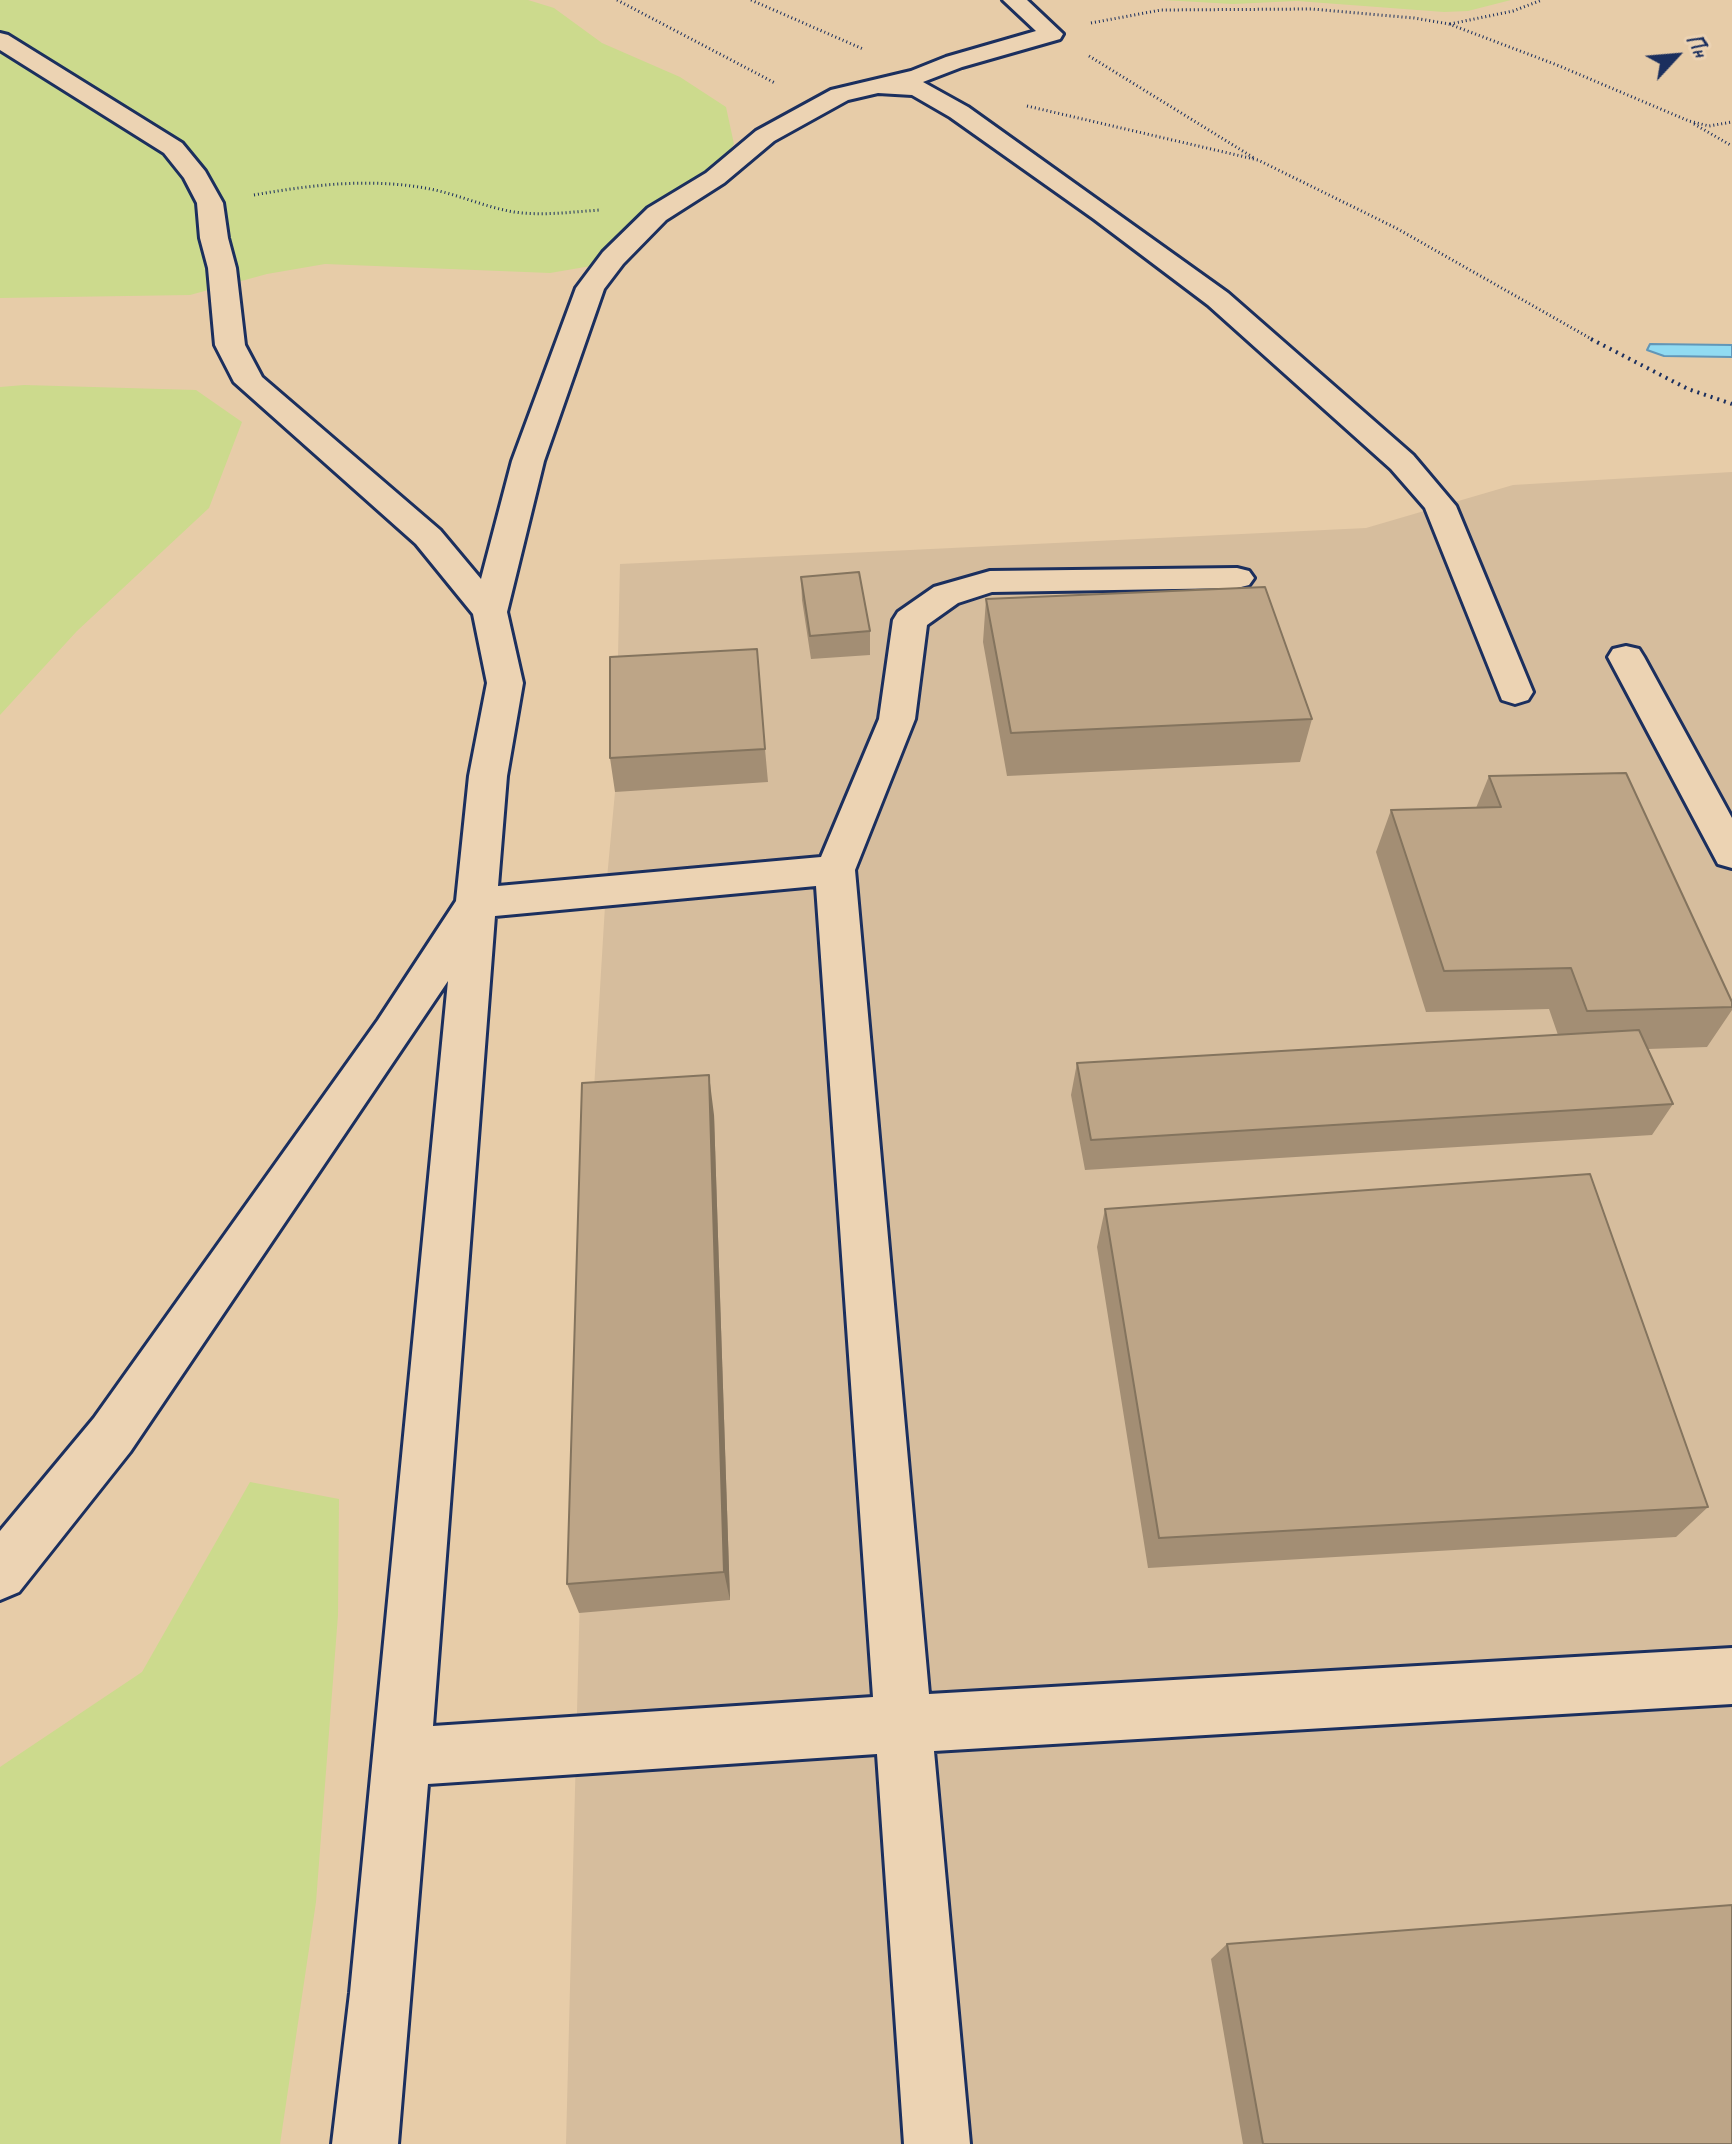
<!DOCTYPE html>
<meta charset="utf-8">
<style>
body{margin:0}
#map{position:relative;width:1732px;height:2144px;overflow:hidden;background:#e7cca8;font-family:Caveat,sans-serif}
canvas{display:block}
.north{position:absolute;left:1636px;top:16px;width:80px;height:80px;-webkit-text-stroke:6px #ecd3b3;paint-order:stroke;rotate:64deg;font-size:22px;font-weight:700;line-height:32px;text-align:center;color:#1b2f5e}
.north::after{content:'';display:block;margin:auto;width:28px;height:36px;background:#1b2f5e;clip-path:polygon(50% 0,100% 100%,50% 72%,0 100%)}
</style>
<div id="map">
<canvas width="1732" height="2144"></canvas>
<div class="north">Пн</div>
</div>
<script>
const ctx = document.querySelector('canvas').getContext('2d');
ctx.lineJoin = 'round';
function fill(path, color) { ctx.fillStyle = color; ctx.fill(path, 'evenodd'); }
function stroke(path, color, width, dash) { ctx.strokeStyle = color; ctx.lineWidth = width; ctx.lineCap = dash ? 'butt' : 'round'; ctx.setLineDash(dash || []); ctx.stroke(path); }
fill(new Path2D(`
 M1732 472V2144H566L592 1122 606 889 615 792 620 564 1366 528 1513 485Z`), '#d6bd9d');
fill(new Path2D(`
 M0 0H528L554 8 602 43 680 77 726 107 734 144 714 173 636 222 591 266 550 273 325 264 267 274 190 295 0 298Z
 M1162 0H1511L1468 11 1444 12 1297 1 1233 4Z
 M24 385 196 390 242 422 209 508 77 631 0 715V387Z
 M250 1482 339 1499 338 1615 316 1902 280 2144H0V1767L142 1672Z`), '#ccda8d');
const water = new Path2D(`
 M1650 344 1732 345V357L1664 356 1647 350Z`);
fill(water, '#91dbf2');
stroke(water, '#6296b7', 2);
const minor = new Path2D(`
 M1003 0H1027L1063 34 1060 39 962 67 923 82 968 107 1228 293 1413 455 1456 506 1533 692 1528 700 1515 704 1502 700 1425 508 1391 469 1208 305 1094 219 950 117 912 95 878 93 848 100 774 141 724 183 666 220 623 264 604 289 544 461 507 612 523 683 507 776 498 886 821 857 879 719 893 620 898 612 934 587 990 571 1237 568 1249 571 1254 578 1249 585 1237 588 992 592 958 603 927 625 915 719 855 870 929 1694 1732 1648V1704L934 1751 970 2144H904L877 1754 428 1784 398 2144H332L350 1993 448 981 130 1452 19 1592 0 1600V1531L94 1418 378 1020 456 901 469 776 487 683 473 614 416 544 234 382 215 345 208 268 200 238 197 203 184 178 164 153 0 50V33L8 35 182 143 205 171 223 203 228 238 236 268 245 345 262 377 440 530 481 579 512 461 576 288 603 252 648 208 706 173 756 131 831 90 911 71 946 57 1036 31ZM816 886 873 1697 433 1726 495 916Z
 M1626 646 1639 649 1644 657 1732 818V868L1718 864 1608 657 1613 649Z`);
stroke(minor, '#1b2f5e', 6);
stroke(new Path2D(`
 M617 0 775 83
 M751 0 863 49
 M1091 23 1161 10 1312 9 1414 18 1449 24 1557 65 1689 121 1709 126 1732 122
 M1450 24 1513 11 1542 0
 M1089 56 1254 158
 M1027 106 1258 160 1396 228 1595 341
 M1694 124 1732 146
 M254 195C310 185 368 178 425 188 455 193 484 207 514 212 543 216 571 212 600 210`), '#1b2f5e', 3, [1, 3]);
stroke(new Path2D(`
 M1591 339 1688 389 1732 404`), '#1b2f5e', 4, [2, 5]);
fill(minor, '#ecd3b3');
fill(new Path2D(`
 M801 577 870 631V655L811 659 802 600Z
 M986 599 1312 719 1300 762 1007 776 983 642Z
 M765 749 768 782 615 792 610 758Z
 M1489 776 1732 1002V1010L1707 1047 1648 1049 1673 1104 1652 1135 1085 1170 1071 1095 1077 1063 1558 1035 1549 1009 1426 1012 1376 852 1391 810 1476 808Z
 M714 1115 730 1600 579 1613 567 1584Z
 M1105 1209 1708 1507 1676 1537 1148 1568 1097 1247Z
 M1227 1944 1732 2144H1243L1211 1959Z`), '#a38e74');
fill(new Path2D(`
 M709 1075 714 1115 730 1600 724 1572Z`), '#84745e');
const building = new Path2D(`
 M859 572 870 631 810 636 801 577Z
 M1265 587 1312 719 1011 733 986 599Z
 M757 649 765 749 610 758V657Z
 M1626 773 1732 1002V1007L1587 1011 1571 968 1444 971 1391 810 1501 807 1489 776Z
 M1639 1030 1673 1104 1091 1140 1077 1063Z
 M709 1075 724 1572 567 1584 582 1083Z
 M1590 1174 1708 1507 1159 1538 1105 1209Z
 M1732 1905V2144H1263L1227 1944Z`);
fill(building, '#bda587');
stroke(building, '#84745e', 2);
</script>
